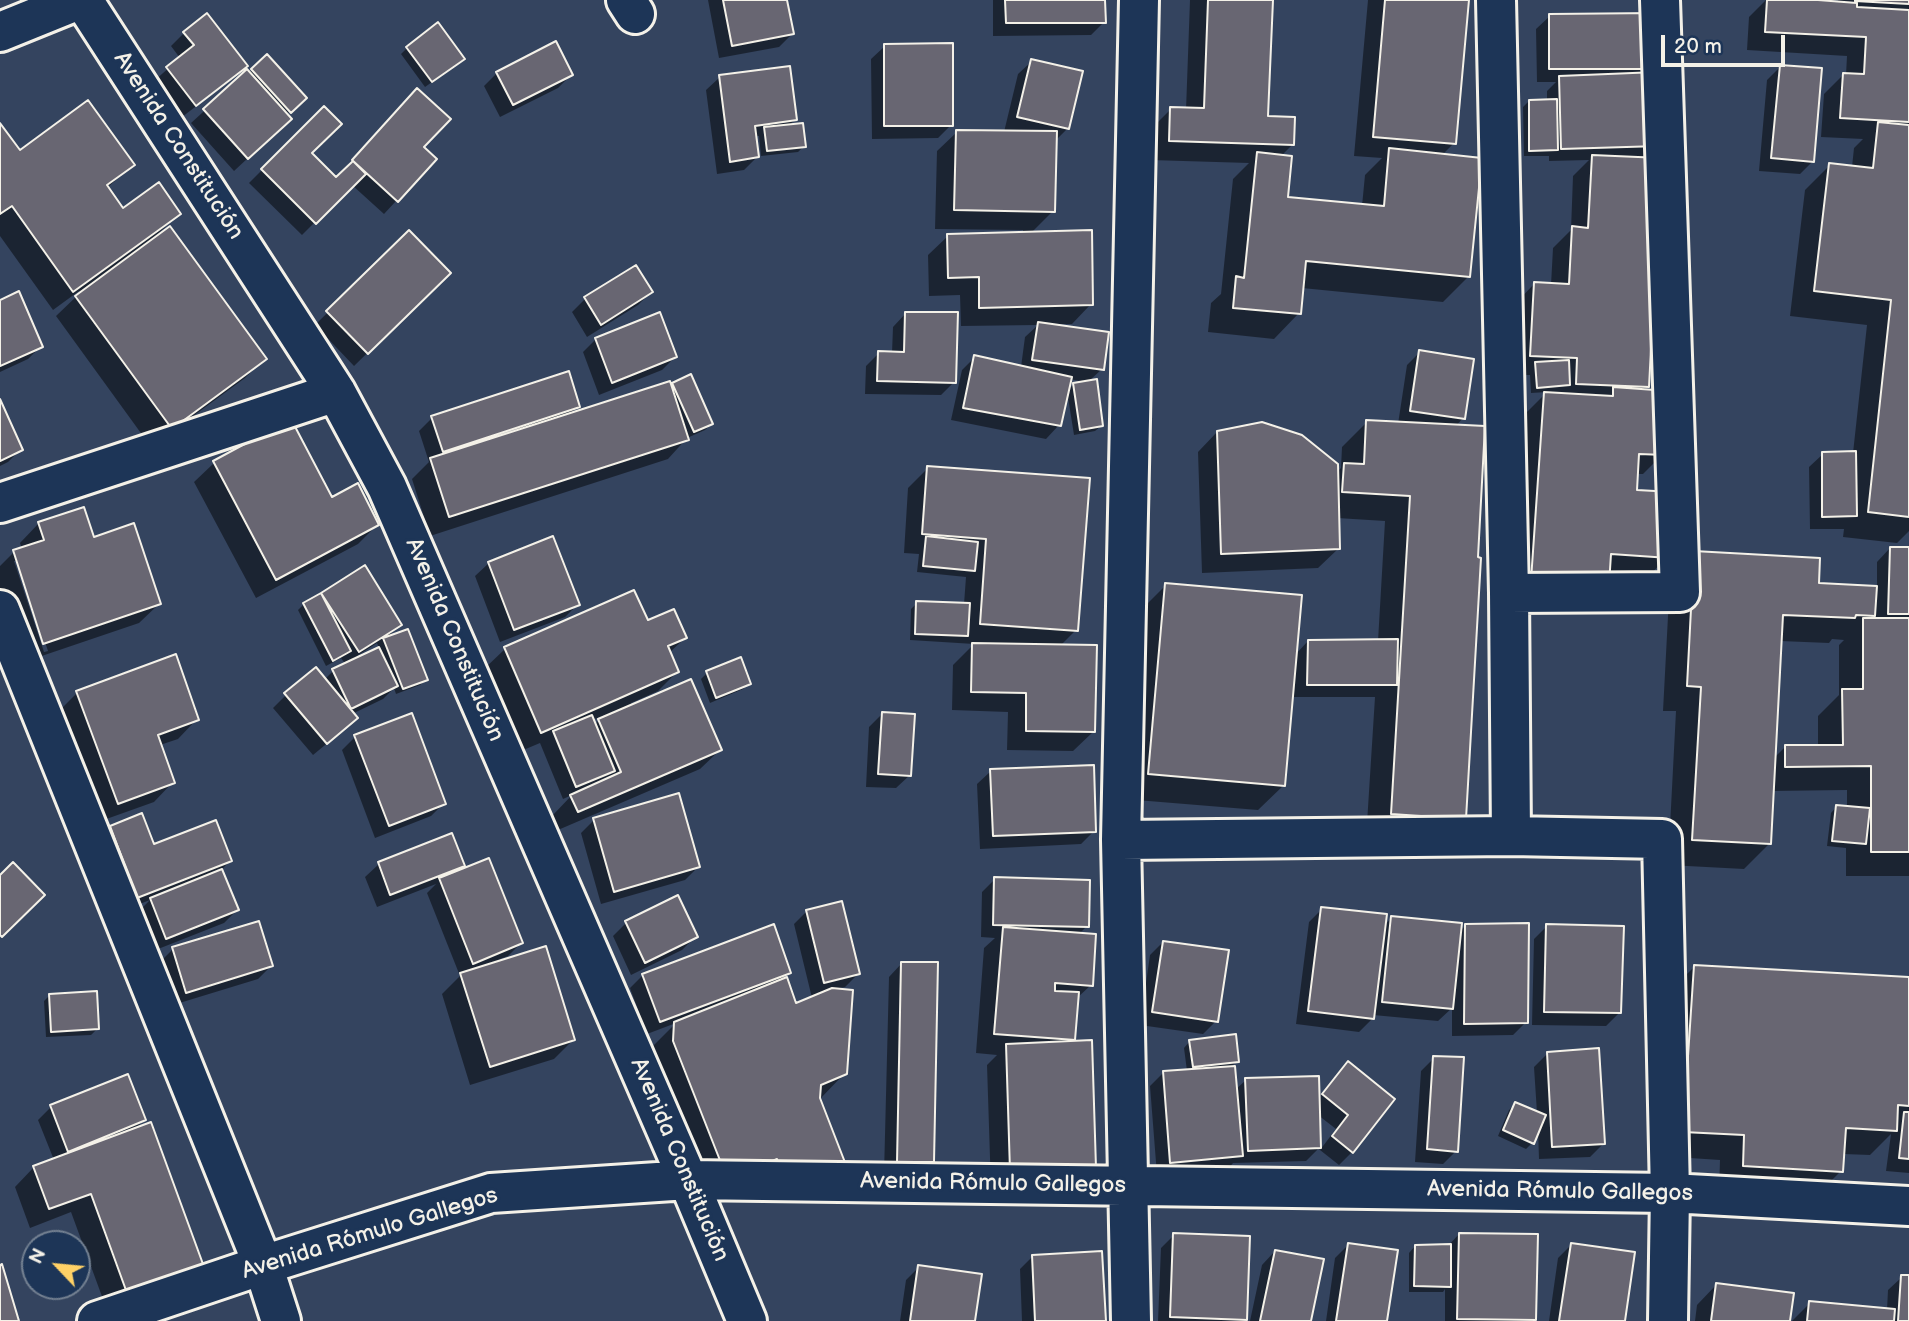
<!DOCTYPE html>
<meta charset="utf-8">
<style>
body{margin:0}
#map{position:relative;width:1909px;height:1321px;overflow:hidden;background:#34445f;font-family:"Balsamiq Sans",sans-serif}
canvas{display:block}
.north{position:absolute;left:21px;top:1230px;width:70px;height:70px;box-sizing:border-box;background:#1d3557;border:2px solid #738091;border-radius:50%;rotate:296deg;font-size:19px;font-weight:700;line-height:28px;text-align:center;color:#f4f1e8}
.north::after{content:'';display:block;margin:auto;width:24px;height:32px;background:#ffd166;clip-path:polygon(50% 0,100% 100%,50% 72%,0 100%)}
.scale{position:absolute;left:1661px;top:35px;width:124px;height:32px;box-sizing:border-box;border:4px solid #f4f1e8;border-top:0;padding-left:9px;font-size:21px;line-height:24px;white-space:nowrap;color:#f4f1e8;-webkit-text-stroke:5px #1d3557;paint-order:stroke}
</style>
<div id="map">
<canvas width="1909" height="1321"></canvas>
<div class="north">N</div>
<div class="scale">20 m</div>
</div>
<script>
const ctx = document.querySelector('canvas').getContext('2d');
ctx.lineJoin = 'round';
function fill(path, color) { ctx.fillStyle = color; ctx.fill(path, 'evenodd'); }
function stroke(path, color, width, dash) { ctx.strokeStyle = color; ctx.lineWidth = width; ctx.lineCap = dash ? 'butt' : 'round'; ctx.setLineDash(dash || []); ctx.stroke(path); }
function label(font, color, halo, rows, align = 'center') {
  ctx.font = font + ' "Balsamiq Sans",sans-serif'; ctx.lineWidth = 6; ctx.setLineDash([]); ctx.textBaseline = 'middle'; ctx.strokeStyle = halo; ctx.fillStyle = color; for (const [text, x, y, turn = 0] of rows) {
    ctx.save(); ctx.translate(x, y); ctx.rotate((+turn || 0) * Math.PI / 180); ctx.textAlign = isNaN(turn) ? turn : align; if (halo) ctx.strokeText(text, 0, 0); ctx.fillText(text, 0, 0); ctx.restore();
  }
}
fill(new Path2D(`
 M708 0H785L792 34 779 47 719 58Z
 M993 0H1103L1104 22 1091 35 993 36Z
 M1190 0H1272L1267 117 1293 144 1280 157 1286 199 1362 206 1365 175 1382 158 1354 156 1368 0H1467L1454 143 1442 155 1468 277 1443 302 1302 288 1299 313 1274 339 1208 332 1211 303 1221 294 1233 179 1249 163 1150 160 1151 129 1171 109 1186 110Z
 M1766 0 1838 3V0H1909V531L1897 543 1843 537 1844 529H1810L1809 467 1823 454 1853 453 1867 325 1790 316 1805 190 1830 165 1852 167 1854 148 1863 139 1821 137 1824 94 1843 75H1846L1847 56 1747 50 1749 17Z
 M1654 15 1657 145 1643 159 1647 387 1643 391 1663 454 1643 474H1636L1635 492 1667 557 1648 577 1513 599 1525 414 1547 392 1531 393 1530 375H1511L1515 304 1534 284 1551 285 1553 248 1571 230 1573 176 1589 160 1549 161V156H1524L1523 107 1529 101H1547V91L1556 82H1537L1536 29 1550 16Z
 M184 33 245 66 232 79 182 117 154 81 180 58 171 46Z
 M885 46 951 125 938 138 872 139 871 59Z
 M407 48 456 65 425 87 401 54Z
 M267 56 305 98 286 115 276 132 234 171 191 123 247 72 248 73Z
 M1032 61 1081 72 1067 129 1055 141 1053 211 1031 233 1091 304 1072 324H1056L1055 326 1102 369 1088 382 1102 425 1095 431 1074 435 1067 391 1074 384 1086 382 1069 379 1059 425 1046 439 951 420 962 370 975 357 1021 367 1025 337 1038 325 961 326 960 295 929 296 928 255 948 236 1023 234V230L935 229 937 151 957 132H1004L1018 74Z
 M1780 67 1813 161 1800 174 1759 171 1767 80Z
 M497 73 571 75 558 88 500 117 484 86Z
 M720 77 795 120 788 126 804 146 798 152 761 156 759 136H754L757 157 744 170 717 174 706 90Z
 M404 103 421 147 434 160 384 214 352 185 302 235 249 183 324 108 310 153 336 180Z
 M0 126 19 153 132 165 107 188 122 210 179 213 157 235 264 359 245 378 151 447 56 316 81 292 79 291 53 310 0 236Z
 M409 232 449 273 354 366 315 325Z
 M636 267 651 292 638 305 587 337 572 312 585 299Z
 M0 302 41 346 28 359 0 372Z
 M906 313 954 382 941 395 865 394 866 366 879 353H892L893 327Z
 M596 339 675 357 662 370 599 395 583 352Z
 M1420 352 1463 418 1455 427 1464 818 1366 839 1375 697H1291L1284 785 1258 810 1124 799 1141 610 1166 585 1295 655 1308 641H1378L1385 521 1337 518 1338 549 1318 568 1202 573 1198 452 1217 432 1337 472 1341 468 1342 447 1367 422 1398 424 1407 365Z
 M673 384 711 424 705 430 687 438 668 459 430 536 412 479 429 462 419 431 432 418 578 406 569 415 670 387Z
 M0 403 21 449 8 462 0 466Z
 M290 422 331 500 377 525 358 544 256 598 194 482 214 463Z
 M928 468 1076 630 1060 646 1093 732 1073 751 1007 750 1008 712 952 710 953 665 974 644 910 640 911 609 917 603 964 604 966 577 917 572 919 554 904 553 908 488Z
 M39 523 159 604 139 623 24 662 0 589V566L14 552 22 549 20 543ZM14 561H18L48 651 44 652Z
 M1890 548 1909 549V876H1846V848L1827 846 1831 813 1837 806 1847 807V790L1772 791 1769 844 1744 869 1668 865 1676 711H1663L1670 578 1877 588V562ZM1876 612V620H1868ZM1832 639 1844 640 1839 645V695L1818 716V747H1785L1774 758 1780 641 1829 643Z
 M489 563 578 604 565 617 500 642 475 576Z
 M365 568 400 624 385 640 426 679 420 685 396 694 394 688 383 699 352 714 342 731 313 755 273 708 286 695 324 680 333 671 346 665 341 658 326 666 298 610 304 604ZM377 643 379 648 358 658 357 656Z
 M633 592 647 622 685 638 669 653 677 672 658 691 631 703 632 706 720 750 700 769 558 830 552 816 572 795 563 799 540 743 521 751 485 668 505 649ZM605 715 594 725 592 720Z
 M707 673 749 683 743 689 710 703 701 679Z
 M77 693 197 719 178 739 160 745 173 782 154 802 98 822 58 712Z
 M882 714 910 775 896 788 866 787 869 727Z
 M355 737 444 803 431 816 375 838 342 750Z
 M991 771 1094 831 1081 844 980 849 977 784Z
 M141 815 153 847 230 861 221 870 237 910 224 923 153 951 137 913 150 900 124 910 97 840 110 827Z
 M594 820 698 867 685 880 601 904 581 833Z
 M451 836 463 865 454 874 521 943 508 956 500 959 501 962 573 1040 554 1059 470 1085 442 994 460 976 427 893 436 884 377 907 365 877 379 864Z
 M995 879 1087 926 1078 935 1091 985 1076 999 1073 1039 1069 1043 1095 1167 991 1189 987 1065 997 1055 976 1053 984 948 995 938 981 937 982 892Z
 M1322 909 1383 926 1392 918 1460 931 1466 925 1526 1022 1513 1035 1452 1036V1008L1438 1021 1373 1015 1372 1019 1359 1032 1296 1024 1309 922Z
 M807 911 858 974 845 987 835 989 845 1073 819 1100 845 1165 698 1192 650 1049 676 1023 647 1034 630 988 643 975 789 972 779 982 795 1005 812 998 794 924Z
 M626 923 696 936 682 950 631 975 613 936Z
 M1547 926 1619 1013 1606 1026 1532 1025 1534 939Z
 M1163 942 1216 1021 1203 1034 1140 1025 1150 955Z
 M173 949 271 966 258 979 173 1005 160 962Z
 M902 963 932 1162 919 1175 884 1174 889 977Z
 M1695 966 1909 979V1173L1886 1171 1891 1134 1870 1155 1843 1154 1841 1171 1816 1196 1719 1190 1720 1160 1659 1156 1670 991Z
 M50 995 97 1029 91 1035 46 1037 44 1001Z
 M1190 1041 1237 1061 1230 1068 1235 1090 1246 1080 1318 1098 1348 1064 1352 1152 1339 1165 1320 1150 1336 1129 1318 1115 1320 1150 1318 1149 1306 1161 1233 1163 1228 1169 1157 1175 1150 1086 1163 1073 1187 1071 1184 1048Z
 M1548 1053 1603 1144 1590 1157 1539 1159 1538 1130 1532 1143 1526 1149 1498 1136 1509 1110 1515 1104 1537 1113 1534 1067Z
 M1434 1058 1456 1151 1443 1164 1415 1162 1421 1071Z
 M51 1107 144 1120 134 1130 205 1274 111 1321 71 1212 30 1228 15 1187 34 1167 54 1160 38 1120Z
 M1459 1234 1534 1319 1533 1321H1445V1289L1443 1292H1409V1253L1415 1246H1448Z
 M1174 1235 1246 1319 1244 1321H1158L1161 1248Z
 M1348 1245 1386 1321H1326L1335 1258Z
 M1571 1245 1623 1321H1549L1558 1258Z
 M1275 1251 1310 1321H1250L1262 1265Z
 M1033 1256 1104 1321H1022L1020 1269Z
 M919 1267 973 1321H900L906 1280Z
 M1902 1277H1909V1321H1792L1810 1303 1887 1310 1888 1290Z
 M1716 1285 1789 1321H1695L1697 1305Z`), '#0007');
const building = new Path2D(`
 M723 0H787L794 34 732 46Z
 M1005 0H1105L1106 23H1006Z
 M1208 0H1273L1268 116 1295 117 1294 145 1169 141 1170 107 1204 108Z
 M1385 0H1469L1456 144 1373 137Z
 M1767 0H1818L1857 3V7L1909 10V122L1840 118 1843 73 1864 74 1866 37 1765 32Z
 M1909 0V4L1855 1V0Z
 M207 13 248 66 196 106 166 67 194 45 183 32Z
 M1656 13 1655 69H1549V14Z
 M438 22 465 59 432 82 406 47Z
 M556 41 573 75 513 105 496 72Z
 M953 43V126H884V44Z
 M267 54 307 98 291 113 251 69Z
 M1031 59 1083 71 1069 129 1017 117Z
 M1780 65 1822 68 1814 162 1771 158Z
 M790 66 797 120 755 126 759 157 730 162 719 75Z
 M247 69 292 119 248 159 203 109Z
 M1657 72 1659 146 1561 149 1559 76Z
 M417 88 451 119 424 147 437 159 398 202 352 160Z
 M1557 99 1558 150 1529 151V100Z
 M88 100 135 165 107 185 123 208 159 182 181 214 73 292 12 206 0 214V123L20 150Z
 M324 106 342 124 312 153 336 177 353 161 366 174 316 224 261 169Z
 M1878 122 1909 125V517L1868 512 1891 300 1814 291 1829 163 1873 168Z
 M803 123 806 147 767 151 764 127Z
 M956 130 1057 131 1055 212 954 210Z
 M1389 148 1482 158 1470 277 1306 261 1301 314 1233 308 1236 276 1244 278 1257 152 1292 156 1288 197 1384 206Z
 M1592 155 1661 158 1649 387 1576 384 1577 358 1530 356 1534 282 1569 284 1572 226 1588 228Z
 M170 226 267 359 172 429 75 296Z
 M409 230 451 273 368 354 326 311Z
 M1092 230 1093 305 979 308V277L948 278 947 234Z
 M636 265 653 292 601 325 584 297Z
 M19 291 43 347 0 366V300Z
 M660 312 677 357 612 383 595 338Z
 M905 312H958L956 383 877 381 878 351 904 352Z
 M1038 322 1109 332 1104 370 1032 360Z
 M1419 350 1474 359 1465 419 1410 411Z
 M974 355 1072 377 1061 426 963 408Z
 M1569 360 1570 385 1537 388 1535 362Z
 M569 371 580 407 443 452 431 416Z
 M691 374 713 424 694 432 672 383Z
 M1097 379 1103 426 1080 430 1073 383Z
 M670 381 689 440 449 517 430 458Z
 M1613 387 1669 391 1665 455 1639 454 1637 490 1673 492 1669 558 1611 554 1609 585 1531 580 1544 392 1613 396Z
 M0 399 23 450 0 461Z
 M291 419 332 497 358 483 379 525 276 580 213 461Z
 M1366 420 1485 426 1478 557 1481 558 1466 819 1391 814 1410 496 1342 492 1344 463 1364 464Z
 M1262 422 1302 435 1338 464 1340 549 1221 554 1217 431Z
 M1856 451 1857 516 1822 517V452Z
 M927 466 1090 478 1078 631 980 624 986 539 922 534Z
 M84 507 94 537 134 523 161 604 43 644 13 550 44 540 38 522Z
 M553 536 580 605 514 630 488 562Z
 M926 536 978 542 975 571 923 566Z
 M1890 547H1909V614H1888Z
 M1694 551 1820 558 1819 583 1877 586 1875 616 1856 615 1855 618 1783 615 1771 844 1692 840 1701 687 1687 686Z
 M365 565 402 625 359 652 321 593Z
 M1165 583 1302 595 1285 786 1148 774Z
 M634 590 648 620 674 609 687 638 668 646 679 672 541 733 504 647Z
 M321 593 351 651 333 661 303 603Z
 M916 601 970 603 968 636 915 634Z
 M1863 618H1909V852H1871V766L1785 767V745H1843L1842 689H1863Z
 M408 629 428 680 403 689 383 638Z
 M1398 639 1397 685H1307L1308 640Z
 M972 643 1097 645 1095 732 1026 731V693L971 692Z
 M379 647 398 686 351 709 332 669Z
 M176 654 199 720 158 735 175 783 118 804 76 691Z
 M741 657 751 684 716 698 706 671Z
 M316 667 358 718 327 744 284 693Z
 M691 679 722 750 578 812 570 795 621 772 598 719Z
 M882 712 915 714 911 776 878 774Z
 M412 713 446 804 389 826 354 735Z
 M592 715 615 771 576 787 553 731Z
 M1094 765 1096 832 993 836 990 769Z
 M679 793 700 867 614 892 593 818Z
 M1836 805 1870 808 1866 844 1832 841Z
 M142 813 154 844 216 820 232 861 137 898 110 826Z
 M452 833 465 866 390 895 378 862Z
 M489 858 523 943 473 964 439 878Z
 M13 862 45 895 2 937 0 935V875Z
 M222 869 239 910 166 939 150 898Z
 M994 877 1090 880 1089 927 993 925Z
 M678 895 698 937 645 963 625 921Z
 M842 901 860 974 824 983 806 910Z
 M1321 907 1387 914 1374 1019 1308 1011Z
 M1391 916 1462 923 1453 1009 1382 1002Z
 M259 921 273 966 186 993 172 947Z
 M1529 923 1528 1023 1464 1024 1465 924Z
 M774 924 791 973 660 1022 642 974Z
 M1546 924 1624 926 1621 1013 1544 1012Z
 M1003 927 1096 934 1093 986 1055 983V991L1079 992 1075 1040 994 1034Z
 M1163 941 1229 950 1218 1022 1152 1012Z
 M546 946 575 1040 490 1067 460 973Z
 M901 962H938L934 1162H897Z
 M1694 965 1909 977V1106L1898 1105 1897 1131 1846 1128 1843 1172 1743 1166 1744 1135 1683 1132Z
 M787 977 796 1003 832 988 853 990 847 1074 821 1085 820 1098 846 1165 782 1172 777 1159 752 1170 723 1168 673 1041 674 1022Z
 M97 991 99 1029 51 1032 49 994Z
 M1236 1034 1239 1062 1193 1067 1189 1040Z
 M1092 1040 1096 1168 1010 1171 1006 1044Z
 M1599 1048 1605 1144 1552 1147 1547 1052Z
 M1433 1056 1464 1057 1458 1152 1427 1149Z
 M1348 1061 1395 1099 1353 1153 1332 1136 1348 1115 1322 1094Z
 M1235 1066 1243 1156 1170 1163 1163 1071Z
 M128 1074 146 1120 68 1152 50 1105Z
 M1319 1076 1321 1148 1248 1151 1245 1078Z
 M1515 1102 1546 1115 1534 1144 1503 1130Z
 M1904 1112H1909V1159L1899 1158Z
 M151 1122 207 1275 131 1304 91 1194 49 1209 33 1166Z
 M1173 1233 1250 1236 1247 1320 1170 1317Z
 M1459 1233 1538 1234 1536 1320 1457 1319Z
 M1348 1243 1398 1250 1387 1321H1336Z
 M1571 1243 1635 1252 1625 1321H1559Z
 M1451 1244V1287L1414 1286 1415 1245Z
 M1275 1250 1324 1259 1311 1321H1260Z
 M1102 1251 1106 1321H1035L1032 1255Z
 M2 1264 19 1321H0V1265Z
 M918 1265 982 1274 975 1321H910Z
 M1901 1275H1909V1321H1898Z
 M1716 1283 1794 1293 1790 1321H1711Z
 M1809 1301 1895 1309 1894 1321H1807Z`);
fill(building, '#686672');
stroke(building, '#f4f1e8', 2);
const street = new Path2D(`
 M83 0 336 392 387 487 688 1180 747 1321
 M626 0 635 14
 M1496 0 1509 593 1511 836
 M0 32 79 0
 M0 503 336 392
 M1509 593 1680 592 1660 0
 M0 610 263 1265 281 1321
 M1121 840 1511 836 1662 839 1670 1193 1668 1321
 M97 1321 263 1265 491 1193 688 1180 1670 1193 1909 1206
 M1131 1321 1121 840 1139 0`);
stroke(street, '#f4f1e8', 44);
stroke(street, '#1d3557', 38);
label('23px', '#f4f1e8', '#1d3557', [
 ["Avenida Constitución",178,146,57],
 ["Avenida Constitución",454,640,67],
 ["Avenida Constitución",679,1160,67],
 ["Avenida Rómulo Gallegos",993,1184,1],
 ["Avenida Rómulo Gallegos",1560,1192,1],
 ["Avenida Rómulo Gallegos",370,1234,-17]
]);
</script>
